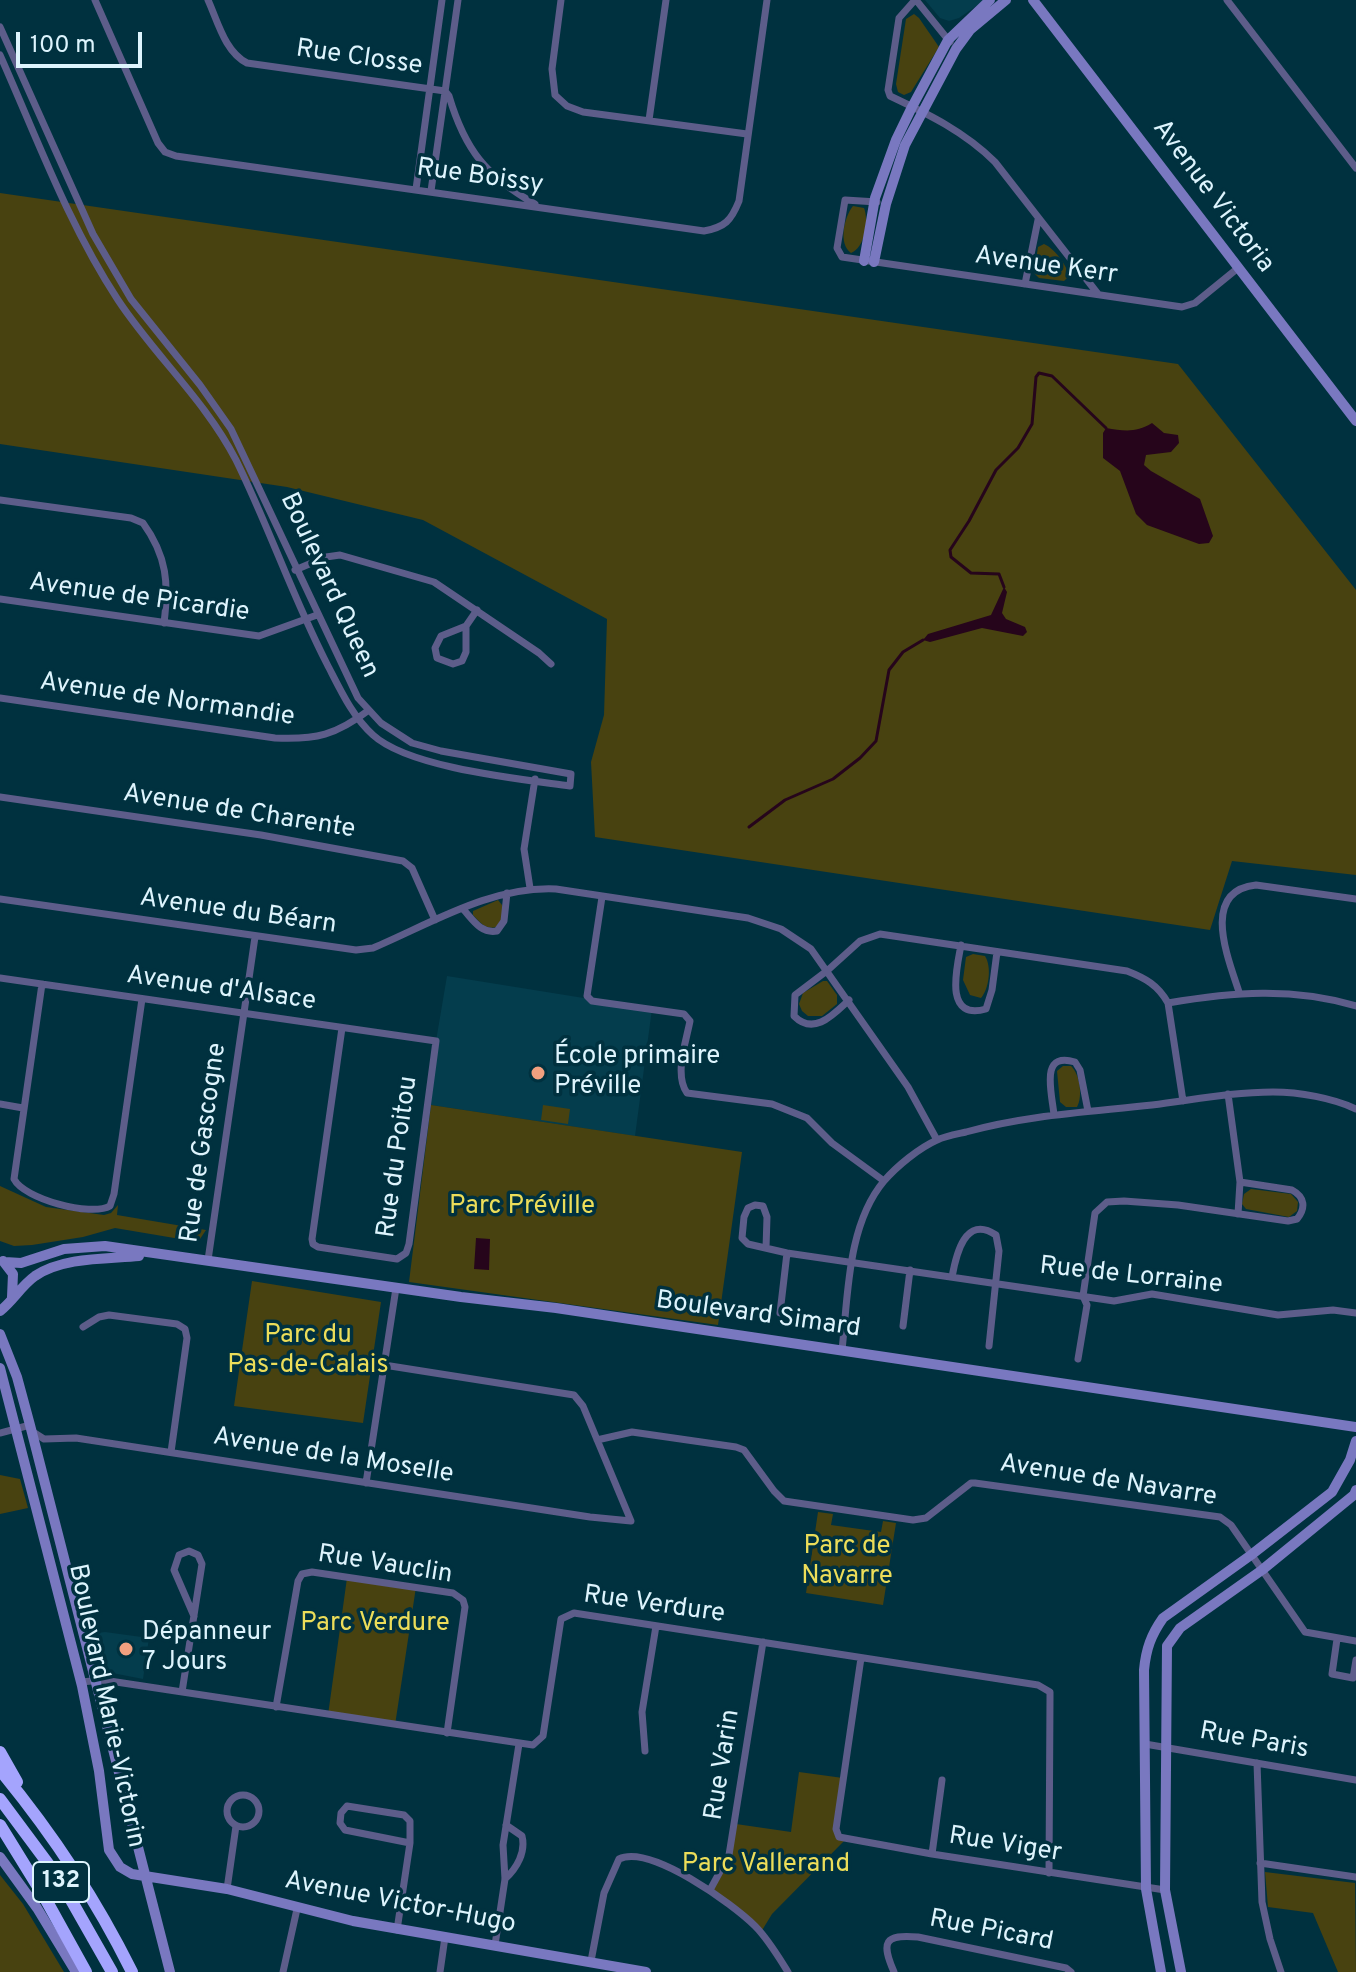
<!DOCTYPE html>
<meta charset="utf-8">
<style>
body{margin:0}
#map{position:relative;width:1356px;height:1972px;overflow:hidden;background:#00313f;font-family:Overpass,sans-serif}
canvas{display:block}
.scale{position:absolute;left:16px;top:32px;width:126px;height:36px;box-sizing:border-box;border:4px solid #ddf4fd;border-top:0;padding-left:10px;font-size:24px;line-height:28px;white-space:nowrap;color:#ddf4fd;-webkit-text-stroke:6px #00313f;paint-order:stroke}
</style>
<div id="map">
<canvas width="1356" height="1972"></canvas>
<div class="scale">100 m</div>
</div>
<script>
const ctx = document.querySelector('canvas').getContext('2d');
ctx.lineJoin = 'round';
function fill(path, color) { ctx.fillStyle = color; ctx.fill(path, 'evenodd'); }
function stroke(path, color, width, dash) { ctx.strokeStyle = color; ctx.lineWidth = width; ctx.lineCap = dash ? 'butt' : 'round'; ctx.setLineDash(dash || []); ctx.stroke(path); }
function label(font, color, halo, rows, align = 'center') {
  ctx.font = font + ' Overpass,sans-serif'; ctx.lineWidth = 7; ctx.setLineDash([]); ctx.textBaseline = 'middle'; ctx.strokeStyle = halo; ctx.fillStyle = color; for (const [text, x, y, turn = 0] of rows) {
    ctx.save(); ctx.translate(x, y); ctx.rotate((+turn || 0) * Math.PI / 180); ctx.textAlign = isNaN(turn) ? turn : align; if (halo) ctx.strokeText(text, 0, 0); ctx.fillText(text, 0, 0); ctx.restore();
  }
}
fill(new Path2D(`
 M925 0H985L959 18 949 21 940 18Z
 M447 976 652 1009 635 1136 431 1105 436 1041Z
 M105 1632 149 1638 143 1679 102 1671 91 1634Z`), '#043d4d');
fill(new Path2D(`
 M914 14 919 18 939 47 911 92 904 95 898 92 896 84 906 19Z
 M0 193 1178 364 1356 590V875L1232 861 1210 930 595 837 591 762 604 715 607 619 423 520 287 487 0 444Z
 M853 206 864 208C869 220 865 248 851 253 838 244 844 217 853 206Z
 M1044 244C1054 248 1067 265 1069 276L1064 281 1039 278 1034 273 1038 247Z
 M498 900 502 905V919L496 927C485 930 480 922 473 915V911Z
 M973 954 985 956C992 967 989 989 981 998L970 995 963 980 966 957Z
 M823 981H827L837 995V1004L822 1016H808L802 1011 799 1004 803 993Z
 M1063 1066H1071C1080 1074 1083 1097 1077 1107H1066L1060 1102 1057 1071Z
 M431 1105 742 1152 718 1325 409 1282Z
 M543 1105 570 1109 568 1124 541 1120Z
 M0 1186 46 1207 104 1215 111 1213 118 1205 117 1215 206 1230 198 1242 115 1228 83 1237 32 1245 14 1246 0 1241Z
 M1251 1189 1291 1194 1298 1202 1297 1211 1289 1217 1246 1209 1242 1204 1244 1194Z
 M252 1281 381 1302 363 1423 234 1406Z
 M0 1475 20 1479 28 1508 0 1514Z
 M818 1512 833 1514 831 1525 881 1532 883 1521 896 1523 883 1605 806 1593Z
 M347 1578 416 1587 395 1725 328 1715Z
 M799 1772 843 1778 836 1829 845 1840 772 1914 761 1932 710 1890 724 1868 736 1824 791 1832Z
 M1265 1872 1355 1883 1356 1972H1338L1313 1913 1268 1907Z
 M0 1875 23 1904 64 1972H0Z`), '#484210');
fill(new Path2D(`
 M1152 423 1164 433 1178 435 1179 443 1171 452 1146 455 1144 465 1151 471 1200 499 1213 536 1209 543 1199 544 1147 525 1136 514 1120 471 1103 458V433L1106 428C1124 431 1136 433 1152 423Z
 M1004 587 1007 592 1002 613 1006 619 1025 627 1027 632 1023 636 982 628 930 642 923 640 928 634 991 615Z
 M476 1238 490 1239 489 1270 474 1269Z`), '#26051b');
stroke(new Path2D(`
 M1004 587 999 574 971 573 951 557 950 550 969 521 996 470 1018 448 1032 424 1036 377 1039 373 1052 376 1106 428
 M749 827 785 800 833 779 860 758 876 741 889 670 903 652 923 640`), '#26051b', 3);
stroke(new Path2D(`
 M95 0 158 143 165 152 176 156 704 231C725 227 731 221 739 201L767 0
 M208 0C218 22 225 52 247 63L445 91
 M561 0 552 69 555 95 567 106 583 112 747 134
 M915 0 899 18 888 90 890 96C928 114 965 132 995 162L1098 294
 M916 0 950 42
 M1227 0 1356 168
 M0 27 93 234 131 299 200 385 231 429 358 698 381 723 412 743 441 751 571 774 570 786C520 779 409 768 373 735 352 716 340 689 327 664 293 598 269 527 236 460 205 400 155 356 118 300 68 224 37 138 0 55
 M445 91 449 96C465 150 486 176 535 204
 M649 120 666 0
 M416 189 442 0
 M431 191 458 0
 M877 202 845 200 837 248 842 257 1182 307 1195 303 1238 268
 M1025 284 1038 220
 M0 500 131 518 143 523C167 556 169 584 164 623
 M295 570 326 557 340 555 434 582 539 653 551 664
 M0 599 259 636 317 615
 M466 626V652L462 661 453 664 437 658 435 648 441 636 466 626 477 610
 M0 698 275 738C316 740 336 735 369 710
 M0 797 261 835 403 861 412 868 435 920
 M530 888 524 849 535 779
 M602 897 587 996 592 1001 684 1014 690 1021C686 1042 674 1075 687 1093L772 1104 807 1118 832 1143 884 1181
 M0 899 356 950 373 948C432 923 491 886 556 889L748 918 781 929 811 949 908 1087 937 1140
 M463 909C473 920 481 934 497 931L504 921 507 893
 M961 945C957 967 943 1021 986 1009L992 990 997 952
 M0 978 436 1041 409 1244 406 1253 397 1259 318 1247 313 1244 312 1239 342 1028
 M42 984 14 1179C24 1199 91 1217 110 1206L114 1194 142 999
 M1239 992C1228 958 1200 891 1256 885L1356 899
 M849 1000C833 1015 814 1036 794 1016L795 995 828 970 860 941 880 934 1127 971C1145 978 1158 985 1168 1003L1183 1101
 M1168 1003C1232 992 1293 987 1356 1006
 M1228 1094 1240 1182 1238 1214
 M0 1104 23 1108
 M1054 1115C1052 1093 1039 1051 1075 1062L1080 1070 1088 1111
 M766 1248 767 1217 763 1206 755 1205 748 1208 744 1217 742 1238 748 1244 787 1253 1114 1301 1152 1294 1278 1315 1333 1310 1356 1313
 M208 1260 255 937
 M952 1277C956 1255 965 1214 996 1235L999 1251 989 1346
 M780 1313 787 1253
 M903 1326 910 1270
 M83 1327 99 1317 109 1315 177 1324 185 1329 187 1338 171 1452
 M842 1350C848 1297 847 1225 884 1181 897 1166 919 1148 937 1140 945 1136 957 1134 966 1132 1027 1115 1090 1112 1152 1105 1193 1100 1232 1092 1273 1092 1299 1092 1333 1098 1356 1109
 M1078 1359 1087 1305 1083 1296 1095 1213 1107 1202 1124 1201 1178 1205 1288 1221 1297 1219C1306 1208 1305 1197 1292 1190L1240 1182
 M33 1432 44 1439 76 1438 590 1517 631 1521 583 1406 574 1395 384 1365
 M0 1433 30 1425
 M597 1440 632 1432 736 1447 744 1450 774 1491 784 1501 913 1520 926 1518 971 1483H975L1220 1517 1231 1525 1305 1632 1356 1641
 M366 1483 396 1288
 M1337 1639 1332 1674 1353 1678 1356 1660
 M861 1658 836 1829 839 1837 932 1854 1165 1890
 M81 1682 103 1680 533 1745 543 1736 561 1619 574 1613 1038 1685 1050 1692V1698L1049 1873
 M182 1692 202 1564 198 1555 189 1551 179 1555 174 1570 194 1616
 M276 1707 298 1581 302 1574 312 1572 453 1593 463 1600 465 1607 447 1733
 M1145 1744 1356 1780
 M645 1751 642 1712 656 1626
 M1257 1763 1262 1902 1270 1939 1281 1972
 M227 1811a16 16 0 1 1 32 0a16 16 0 1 1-32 0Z
 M932 1854 942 1780
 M1260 1863 1356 1877
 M505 1879C517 1868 526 1852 522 1836L506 1825
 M227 1889 236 1826
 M710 1890 729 1855 763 1642
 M397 1930 410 1843V1821L404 1815 347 1806 341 1813 340 1823 345 1830 410 1843
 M495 1945 505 1879 503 1845 519 1744
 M591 1961 604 1893 619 1859C650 1844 733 1904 755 1926 768 1939 778 1956 788 1972
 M283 1972 297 1909
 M440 1972 445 1937
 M894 1972C881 1942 884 1934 918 1937L1066 1968 1071 1972`), '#5d5d8a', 7);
stroke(new Path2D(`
 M1033 0 1356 421
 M864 261 875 198 896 140 912 107 948 40 990 0
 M874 262 886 204 905 145 956 49 970 30 1006 0
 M3 1261 13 1274 12 1297
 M5 1262 21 1263 64 1249 105 1246 461 1297 556 1308 1356 1427
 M0 1311C13 1301 21 1286 35 1276 63 1257 106 1259 139 1256
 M0 1334 17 1377 30 1425 170 1972
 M0 1368 82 1686 99 1771 109 1850 120 1867 132 1874 227 1889 353 1921 646 1972
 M0 1857 37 1908 76 1972
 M1161 1972 1146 1889 1144 1670C1146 1649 1151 1635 1163 1618L1251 1555 1332 1492 1350 1460 1356 1441
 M1181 1972 1165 1890 1167 1646 1180 1628 1262 1570 1354 1495 1356 1490`), '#7978c0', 10);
stroke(new Path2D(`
 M0 1752 17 1782
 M0 1770C52 1833 96 1899 132 1972
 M0 1799 58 1877 112 1972
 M0 1825 45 1898 86 1972`), '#a4a4fd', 12);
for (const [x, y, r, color] of [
 [538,1073,8,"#f2a07f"],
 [126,1649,8,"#f2a07f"]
]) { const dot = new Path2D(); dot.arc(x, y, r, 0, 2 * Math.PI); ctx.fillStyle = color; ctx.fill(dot); stroke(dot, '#00313f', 3); }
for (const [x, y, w] of [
 [61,1882,56]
]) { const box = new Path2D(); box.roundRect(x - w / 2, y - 20, w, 40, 6); ctx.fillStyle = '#00313f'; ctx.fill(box); stroke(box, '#ddf4fd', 2); }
label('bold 24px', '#ddf4fd', null, [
 ["132",61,1882]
]);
label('26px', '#ddf4fd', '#00313f', [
 ["Rue Closse",359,59,8],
 ["Rue Boissy",480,178,8],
 ["Avenue Victoria",1212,197,53],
 ["Avenue Kerr",1046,267,8],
 ["Boulevard Queen",328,586,65],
 ["Avenue de Picardie",139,599,8],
 ["Avenue de Normandie",167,701,8],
 ["Avenue de Charente",239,813,9],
 ["Avenue du Béarn",238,913,8],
 ["Avenue d'Alsace",221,990,8],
 ["Rue de Gascogne",205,1143,-82],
 ["Rue du Poitou",399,1157,-82],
 ["Rue de Lorraine",1131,1277,6],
 ["Boulevard Simard",758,1316,8],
 ["Avenue de la Moselle",333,1457,9],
 ["Avenue de Navarre",1108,1482,9],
 ["Rue Vauclin",385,1566,9],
 ["Rue Verdure",654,1606,8],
 ["Boulevard Marie-Victorin",105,1706,78],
 ["Rue Paris",1254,1742,10],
 ["Rue Varin",724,1765,-81],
 ["Rue Viger",1005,1846,9],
 ["Avenue Victor-Hugo",400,1904,11],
 ["Rue Picard",991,1932,11]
]);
label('26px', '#ddf4fd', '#00313f', [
 ["École primaire",554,1058],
 ["Préville",554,1088],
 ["Dépanneur",142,1634],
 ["7 Jours",142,1664]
], 'left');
label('26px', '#ecdd59', '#00313f', [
 ["Parc Préville",522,1208],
 ["Parc du",308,1337],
 ["Pas-de-Calais",308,1367],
 ["Parc de",847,1548],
 ["Navarre",847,1578],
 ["Parc Verdure",375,1625],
 ["Parc Vallerand",766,1866]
]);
</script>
